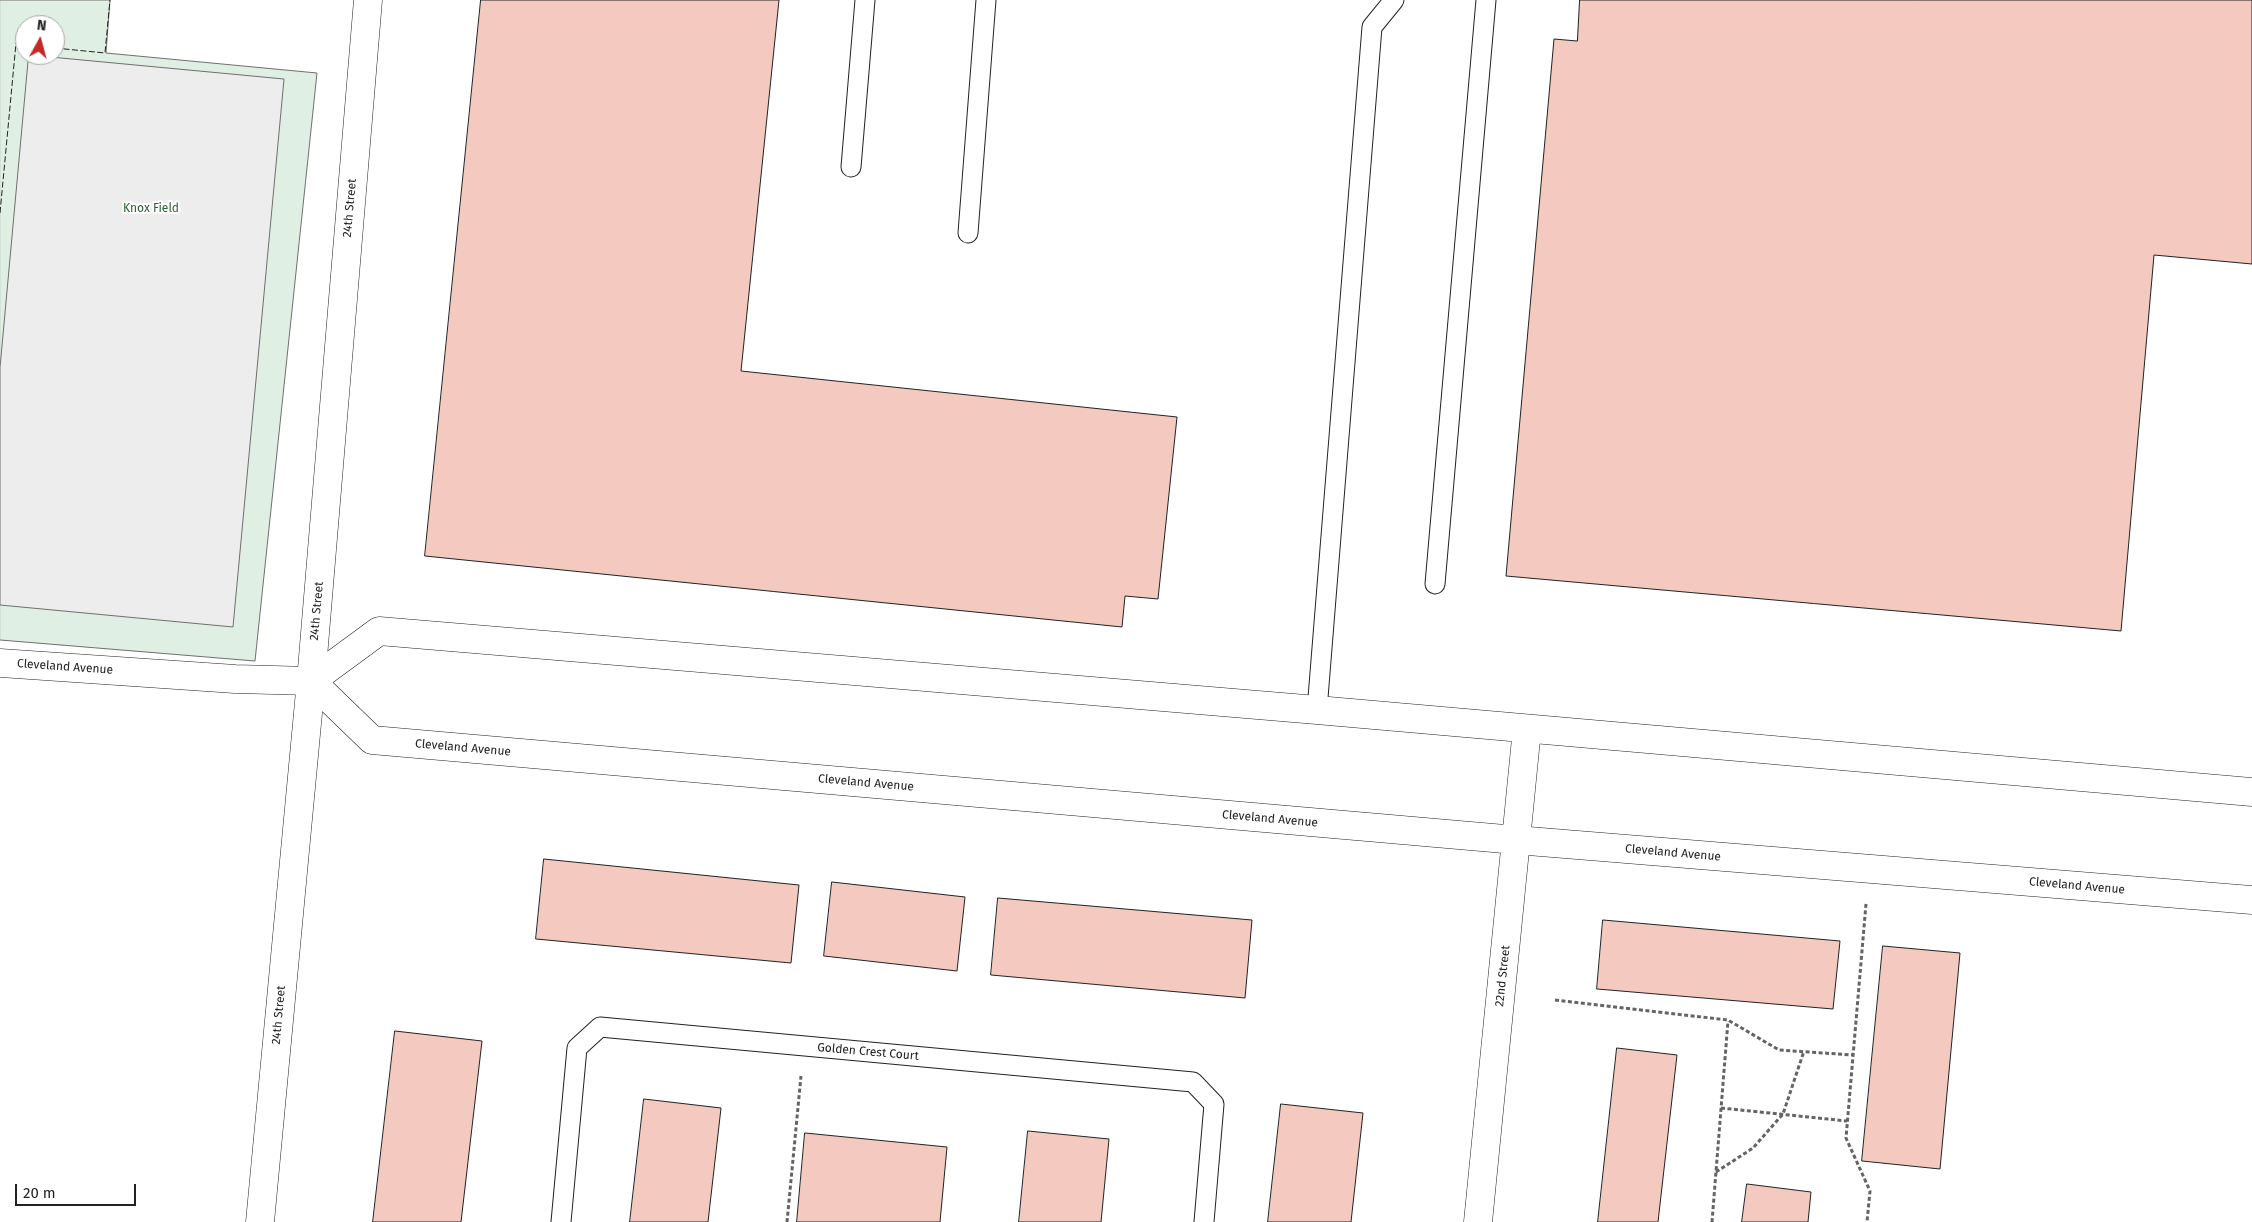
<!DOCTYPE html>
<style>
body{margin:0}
#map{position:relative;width:2252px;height:1222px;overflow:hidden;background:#fff;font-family:"Fira Sans",sans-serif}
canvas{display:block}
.north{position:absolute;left:15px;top:15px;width:50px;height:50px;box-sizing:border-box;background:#fff;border:1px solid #a7a7a7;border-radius:50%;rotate:7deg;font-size:14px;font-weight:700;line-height:20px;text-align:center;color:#222}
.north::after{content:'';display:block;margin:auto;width:18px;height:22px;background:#c62828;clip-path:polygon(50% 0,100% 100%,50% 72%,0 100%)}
.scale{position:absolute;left:15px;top:1184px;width:121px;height:22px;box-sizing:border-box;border:2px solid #222;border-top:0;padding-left:6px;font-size:15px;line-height:18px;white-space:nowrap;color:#222;-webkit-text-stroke:4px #fff;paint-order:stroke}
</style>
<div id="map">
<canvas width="2252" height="1222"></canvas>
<div class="north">N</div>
<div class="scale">20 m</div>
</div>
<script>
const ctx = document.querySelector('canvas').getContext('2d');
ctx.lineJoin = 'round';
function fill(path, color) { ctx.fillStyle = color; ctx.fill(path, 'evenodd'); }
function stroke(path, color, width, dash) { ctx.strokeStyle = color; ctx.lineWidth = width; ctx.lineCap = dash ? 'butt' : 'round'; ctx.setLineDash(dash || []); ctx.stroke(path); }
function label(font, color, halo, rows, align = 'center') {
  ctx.font = font + ' "Fira Sans",sans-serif'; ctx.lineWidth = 4; ctx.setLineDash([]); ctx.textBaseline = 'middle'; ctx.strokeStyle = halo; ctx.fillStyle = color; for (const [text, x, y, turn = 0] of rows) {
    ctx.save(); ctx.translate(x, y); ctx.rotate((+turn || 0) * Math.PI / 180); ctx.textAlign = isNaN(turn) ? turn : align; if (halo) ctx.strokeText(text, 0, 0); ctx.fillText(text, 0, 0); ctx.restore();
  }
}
const green = new Path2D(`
 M0 0H110L106 53 317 73 255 661 0 640ZM25 25H55V55H25Z`);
fill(green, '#e0efe3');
stroke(green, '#6f6f6f', 1);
const parking = new Path2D(`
 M29 55 284 79 233 627 0 605V368Z`);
fill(parking, '#ededed');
stroke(parking, '#6f6f6f', 1);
const building = new Path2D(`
 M481 0H779L741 371 1177 417 1158 599 1125 596 1122 627 425 556Z
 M1580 0H2252V264L2154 255 2121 631 1506 576 1554 39 1577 41Z
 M544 859 799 885 791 963 536 939Z
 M832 882 965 897 957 971 824 956Z
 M998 898 1252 920 1245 998 991 975Z
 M1603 920 1840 941 1833 1009 1597 989Z
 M1883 946 1960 953 1940 1169 1862 1161Z
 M395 1031 482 1041 461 1222H373Z
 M1617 1048 1677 1055 1658 1222H1598Z
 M644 1099 721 1108 708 1222H630Z
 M1281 1104 1363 1113 1351 1222H1268Z
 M1028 1131 1109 1139 1101 1222H1019Z
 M805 1133 947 1147 940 1222H797Z
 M1747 1184 1811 1192 1808 1222H1742Z`);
fill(building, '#f3c9c0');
stroke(building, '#222', 1);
const lane = new Path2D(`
 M851 167 865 0
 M968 233 986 0
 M1435 584 1486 0
 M1317 710 1372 27 1394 0
 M561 1222 577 1048 600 1027 1193 1082 1214 1104 1204 1222`);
const street = new Path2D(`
 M0 663 235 679 311 681 379 631 1317 710 2252 792
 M311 681 372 740 1516 840 2252 900
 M1478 1222 1527 729`);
const secondary = new Path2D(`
 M260 1222 311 681 368 0`);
stroke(lane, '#222', 21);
stroke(street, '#222', 29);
stroke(secondary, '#222', 29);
stroke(new Path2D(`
 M1866 904 1846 1138 1870 1191 1867 1222
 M1555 1000 1728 1020 1779 1050 1853 1055
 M1721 1108 1847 1121
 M1716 1172 1753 1148 1783 1114 1804 1051
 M787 1222 801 1076
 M1712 1222 1728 1021`), '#646464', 3, [4, 2.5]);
stroke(lane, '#fff', 19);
stroke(street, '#fff', 28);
stroke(secondary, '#fff', 28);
stroke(new Path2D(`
 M55 48 105 53 110 0
 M0 213 16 43 25 44`), '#222', 1, [6, 2.5]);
label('12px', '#222', '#fff', [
 ["24th Street",350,208,-85],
 ["24th Street",317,611,-85],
 ["Cleveland Avenue",65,667,4],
 ["Cleveland Avenue",463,748,5],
 ["Cleveland Avenue",866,783,5],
 ["Cleveland Avenue",1270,819,5],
 ["Cleveland Avenue",1673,853,5],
 ["Cleveland Avenue",2077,886,5],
 ["22nd Street",1503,976,-84],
 ["24th Street",279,1015,-85],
 ["Golden Crest Court",868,1052,5]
]);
label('12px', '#2f5e38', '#fff', [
 ["Knox Field",151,209]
]);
</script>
